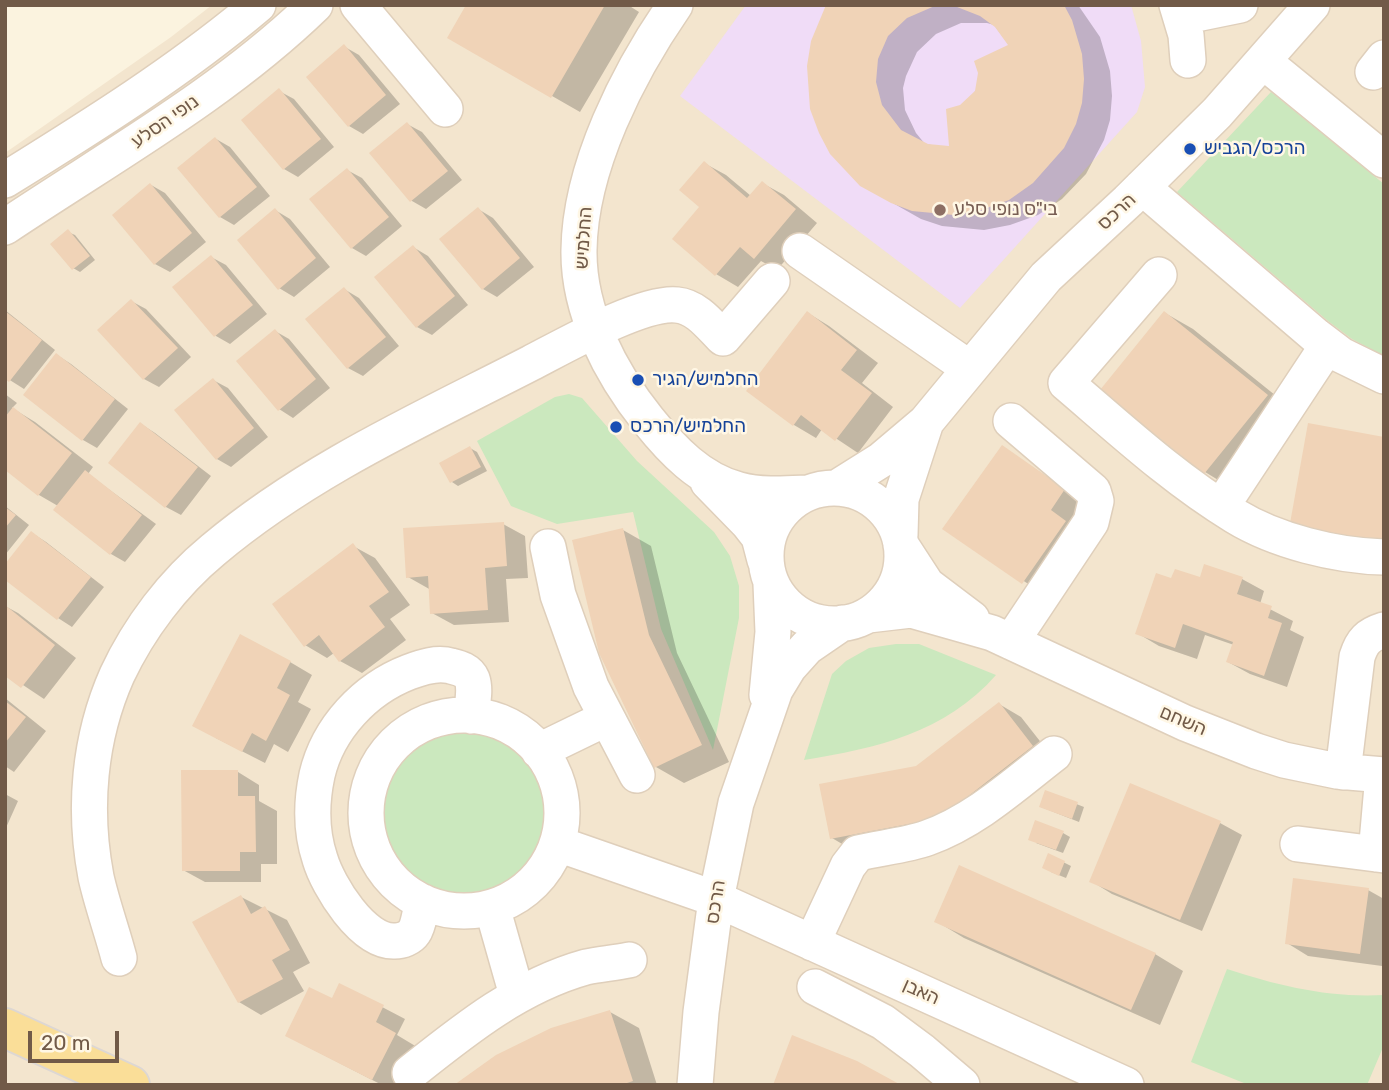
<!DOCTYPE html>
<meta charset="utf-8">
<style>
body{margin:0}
#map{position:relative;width:1389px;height:1090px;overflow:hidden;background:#fbf3df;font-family:Rubik,sans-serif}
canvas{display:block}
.frame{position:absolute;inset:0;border:7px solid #715a48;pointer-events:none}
.scale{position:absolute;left:28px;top:1031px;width:91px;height:32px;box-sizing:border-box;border:4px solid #715a48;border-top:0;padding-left:9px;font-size:21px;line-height:24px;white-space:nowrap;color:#715a48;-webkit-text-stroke:5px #fff7e5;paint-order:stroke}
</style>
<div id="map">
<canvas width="1389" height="1090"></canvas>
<div class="frame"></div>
<div class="scale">20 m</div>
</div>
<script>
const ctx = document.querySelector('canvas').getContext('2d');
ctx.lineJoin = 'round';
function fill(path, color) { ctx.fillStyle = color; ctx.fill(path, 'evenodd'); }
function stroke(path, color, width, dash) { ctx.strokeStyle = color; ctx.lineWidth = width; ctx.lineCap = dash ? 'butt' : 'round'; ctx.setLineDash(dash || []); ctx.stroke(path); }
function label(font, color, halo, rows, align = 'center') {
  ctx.font = font + ' Rubik,"Noto Sans Hebrew",sans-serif'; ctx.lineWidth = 5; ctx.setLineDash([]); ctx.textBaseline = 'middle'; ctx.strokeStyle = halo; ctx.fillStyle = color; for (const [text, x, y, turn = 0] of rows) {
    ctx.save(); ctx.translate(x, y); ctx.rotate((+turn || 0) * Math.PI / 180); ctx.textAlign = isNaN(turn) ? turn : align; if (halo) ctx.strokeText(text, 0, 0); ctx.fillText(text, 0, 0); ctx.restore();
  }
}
fill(new Path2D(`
 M212 5H1384V1085H5V153L171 37Z`), '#f3e5ce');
fill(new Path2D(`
 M746 5H1131L1141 41 1145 87 1137 112 960 308 680 96Z`), '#f0dcf7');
fill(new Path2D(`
 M1271 92 1384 184V356L1352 339 1328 321 1177 192Z
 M569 394 582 398 637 461 714 532 730 556 739 586V618L713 750 661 629 633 512 557 524 511 506 477 441 555 397Z
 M896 644H919L996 675C945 733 877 748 804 760L832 674 846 661 869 648Z
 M379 813a85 85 0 1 1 170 0a85 85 0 1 1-170 0Z
 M1227 969C1279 986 1329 998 1384 995V1045L1367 1085H1249L1191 1062Z`), '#cbe8be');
fill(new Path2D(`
 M468 5H628L639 12 580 112 449 37Z
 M828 5H1078L1100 37 1110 71 1112 96 1110 120 1104 140 1086 174 1062 199 1038 215 1010 225 984 230 942 226 921 219 861 185ZM961 23H987L994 25 1010 46 966 103 951 148 925 144 916 133 905 110 903 88 906 76 917 52 936 34Z
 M345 47 359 55 400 104 363 134 349 126Z
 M279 91 294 99 334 147 298 177 284 169Z
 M407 124 422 132 462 180 426 209 412 201 372 153Z
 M216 139 230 147 270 196 234 225 220 217Z
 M704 163 726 175 751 196 762 183 784 195 817 223 777 270 761 261 738 287 716 274 702 207Z
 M347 170 362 178 402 226 366 256 352 248Z
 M151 185 165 193 206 242 170 272 155 264Z
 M478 209 493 218 534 267 497 297 483 289Z
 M275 210 290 219 330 267 294 297 279 288Z
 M68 232 75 235 95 260 80 272 73 268Z
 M413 247 428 256 468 305 432 335 417 327Z
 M211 257 226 265 267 314 230 344 216 336 175 287Z
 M344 289 359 298 399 346 363 376 348 368Z
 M131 301 146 309 191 357 159 387 144 379Z
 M5 310 55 350 24 389 5 377Z
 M808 313 829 326 878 363 862 383 893 407 858 453 822 429 816 438 794 425 748 390Z
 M1165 313 1193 329 1296 412 1233 489 1205 472Z
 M275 331 289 339 330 388 293 418 279 409Z
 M57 355 71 364 128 409 97 448 83 440Z
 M213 380 228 388 268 437 231 467 217 459Z
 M5 394 17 403 12 408 35 422 93 467 88 474 156 524 125 562 111 554 55 510 58 506 39 495 5 468Z
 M141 424 155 433 211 476 181 515 166 507 110 462Z
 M1002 447 1086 503 1045 595 945 529Z
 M470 448 477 452 487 471 458 486 452 482Z
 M5 506 29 525 5 555Z
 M503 524 525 536 528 578 506 579 509 622 454 625 432 613 431 590 408 577Z
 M623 530 651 546 677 653 729 762 684 783 656 767Z
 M32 533 46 542 104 587 72 627 58 618Z
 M353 546 375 558 410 605 390 619 406 640 362 673 340 661 334 653 327 658 305 645Z
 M1201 579H1242L1264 591 1260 604 1293 621 1290 630 1304 637 1287 687 1250 674 1228 662 1234 645 1205 635 1197 659 1159 646 1137 633 1172 580Z
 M5 606 18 613 76 658 44 699 5 673Z
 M290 662 312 675 298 702 311 709 288 752 274 744 265 763 216 738Z
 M5 698 46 731 14 772 5 766Z
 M999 704 1021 717 1054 759 962 830 854 851 832 838 917 767Z
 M238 772 259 785V801L277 811V864H261V882H205L183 870Z
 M1046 792 1084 807 1079 822 1041 807Z
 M5 794 18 801 5 830Z
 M1220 823 1242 835 1202 931 1112 894 1091 881Z
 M1063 833 1070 837 1063 853 1036 843Z
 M1049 855 1071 866 1066 878 1051 872Z
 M1368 890 1384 899 1382 966 1308 956 1287 943Z
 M241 897 287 920 310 963 293 972 304 991 261 1015 239 1002Z
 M936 921 1155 954 1183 971 1160 1025 964 938Z
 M340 985 405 1019 397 1035 417 1047 397 1085H382L287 1036 332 1001Z
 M610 1012 639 1028 657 1085H457Z`), '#0003');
fill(new Path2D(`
 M466 5H605L551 98 447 38Z
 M826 5H937L907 18 888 36 878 59 876 82 882 105 901 130 928 144 949 146 946 109 960 105 975 91 978 73 974 61 1008 45 995 27 980 16 952 5H1064L1072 20 1082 54 1084 79 1082 103 1076 124 1064 148 1033 183 1009 200 981 210 954 215 912 211 891 203 860 186 830 154 819 133 810 109 807 66 811 41Z
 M344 44 386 95 348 127 306 77Z
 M279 88 321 139 283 170 241 120Z
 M407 122 448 171 410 202 369 153Z
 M215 137 257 187 219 218 177 168Z
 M704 161 747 198 762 181 796 209 754 259 740 247 715 276 672 239 699 207 679 190Z
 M347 168 389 217 351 249 309 199Z
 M150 183 192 233 154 265 112 215Z
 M478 207 520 258 482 290 439 239Z
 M275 208 316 258 278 290 237 240Z
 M68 229 90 256 72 270 50 244Z
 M413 245 455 296 416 328 374 277Z
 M211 255 253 305 214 337 172 287Z
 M344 287 386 337 347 369 305 319Z
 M131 299 178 348 143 380 97 330Z
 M5 311 42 340 9 382 5 379Z
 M807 311 857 350 841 370 872 393 835 441 801 415 793 426 746 391Z
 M1164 311 1268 395 1204 474 1100 390Z
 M275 329 316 379 278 411 236 361Z
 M56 353 115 399 82 441 23 395Z
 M213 378 254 428 216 460 174 410Z
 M13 407 72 453 38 496 5 470V417Z
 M140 422 198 467 165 508 108 463Z
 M1308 423 1384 437V546L1289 529Z
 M1002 445 1065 489 1051 510 1066 521 1022 584 942 529Z
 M470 446 481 467 450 483 439 463Z
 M85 470 142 515 110 555 53 510Z
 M5 507 16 515 5 528Z
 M504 522 507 566 485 568 488 610 430 614 428 576 406 578 403 528Z
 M623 528 649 635 702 745 654 768 599 653 572 540Z
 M31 531 91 577 57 620 5 580V564Z
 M353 543 389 592 369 606 385 627 339 662 319 635 304 647 272 604Z
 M1204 564 1243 577 1237 594 1272 606 1268 618 1282 623 1264 676 1226 662 1233 642 1183 624 1175 648 1135 634 1156 573 1171 578 1175 569 1200 577Z
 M5 605 55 645 21 688 5 676Z
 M240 634 291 661 277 688 290 695 266 741 252 733 242 752 192 726Z
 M5 701 26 717 5 743Z
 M999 702 1033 746 940 818 830 839 819 784 916 766Z
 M181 770H238V796H255L256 852H240V871H182Z
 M1130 783 1221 821 1180 920 1089 882Z
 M1045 790 1078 802 1072 819 1039 807Z
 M1035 820 1064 831 1056 850 1028 840Z
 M1048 853 1065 861 1059 876 1042 868Z
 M959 865 1156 953 1131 1010 934 922Z
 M1293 878 1369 888 1360 954 1285 944Z
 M241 895 251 914 265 906 290 950 272 960 283 979 238 1003 192 922Z
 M339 983 384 1005 376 1022 396 1033 372 1080 285 1036 309 987 332 998Z
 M610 1010 633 1081 621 1085H454L496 1055 551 1028Z
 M792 1035 857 1061 901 1085H773Z`), '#f0d3b7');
const minor = new Path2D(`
 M358 5 445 109
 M675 5C628 73 580 167 579 250 578 312 611 374 648 420 672 450 700 480 739 490 761 496 786 494 808 493
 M1177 5 1186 35 1188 60
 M1181 17 1240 5
 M1263 61 1384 160
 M1373 72 1384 58
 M5 180C92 126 180 71 258 5
 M1142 187 1316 336 1341 355 1384 376
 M5 227C111 156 223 94 315 5
 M800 251 969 368
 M1159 275 1066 383C1120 429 1174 479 1235 516 1276 541 1336 556 1384 557
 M708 482 748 523 759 537 765 560
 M838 487 881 460 926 422 1046 277 1128 201 1217 113 1312 5
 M766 556a68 68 0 1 1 136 0a68 68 0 1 1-136 0Z
 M1221 507 1328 345
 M900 535 901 499 926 422
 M901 545 927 585 972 619
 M548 547 558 595 591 687 637 775
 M868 615 911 610 992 633 1185 723 1256 751 1284 760 1337 771 1384 775
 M1011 642 1091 522 1096 501 1093 491 1011 421
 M767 695 773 632 771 584
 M366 813a98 98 0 1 1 196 0a98 98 0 1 1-196 0Z
 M539 751 607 718
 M1343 772 1357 657C1362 641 1368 635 1384 630
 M558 844 716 899 1126 1085
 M1298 844 1384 855
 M1376 854 1383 775
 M423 902C420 910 419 925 414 932 410 938 402 941 395 941 363 943 328 886 320 859 311 832 311 803 317 775 328 728 365 689 409 672 422 667 437 662 451 666 459 668 468 670 472 679 476 690 472 705 471 716
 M492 907 517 995
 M812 943 848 866 858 853C879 848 908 845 927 838 975 821 1014 785 1054 754
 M119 958C112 931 102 904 96 877 83 809 89 738 117 675 139 628 173 583 213 550 308 470 422 419 531 363 564 346 643 301 677 305 697 307 710 325 723 338L772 281
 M815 987 883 1022 922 1051 962 1085
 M410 1073C464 1030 518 986 586 967 600 964 615 963 629 960
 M695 1085 701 1012 716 899 736 803 775 690 789 667 807 647 842 623`);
const major = new Path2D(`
 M5 1028 130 1085`);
stroke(minor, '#dfcfbb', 38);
stroke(major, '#ddd7d3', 42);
stroke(minor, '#fff', 35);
stroke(major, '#fade98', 38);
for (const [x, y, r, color] of [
 [1190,149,7,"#1a4fb4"],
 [940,210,7,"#8d6e63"],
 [638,380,7,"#1a4fb4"],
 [616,427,7,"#1a4fb4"]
]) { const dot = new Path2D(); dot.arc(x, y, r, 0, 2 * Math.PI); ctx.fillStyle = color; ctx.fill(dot); stroke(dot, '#fff7e5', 2.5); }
label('19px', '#715a48', '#fff7e5', [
 ["נופי הסלע",165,122,-35],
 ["הרכס",1117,212,-43],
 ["החלמיש",584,238,-86],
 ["השחם",1183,721,23],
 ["הרכס",716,902,-81],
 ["האבן",921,992,24]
]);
label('19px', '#164399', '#fff7e5', [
 ["הרכס/הגביש",1204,149],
 ["החלמיש/הגיר",652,380],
 ["החלמיש/הרכס",630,427]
], 'left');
label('19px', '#785e54', '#fff7e5', [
 ["בי\"ס נופי סלע",954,210]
], 'left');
</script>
